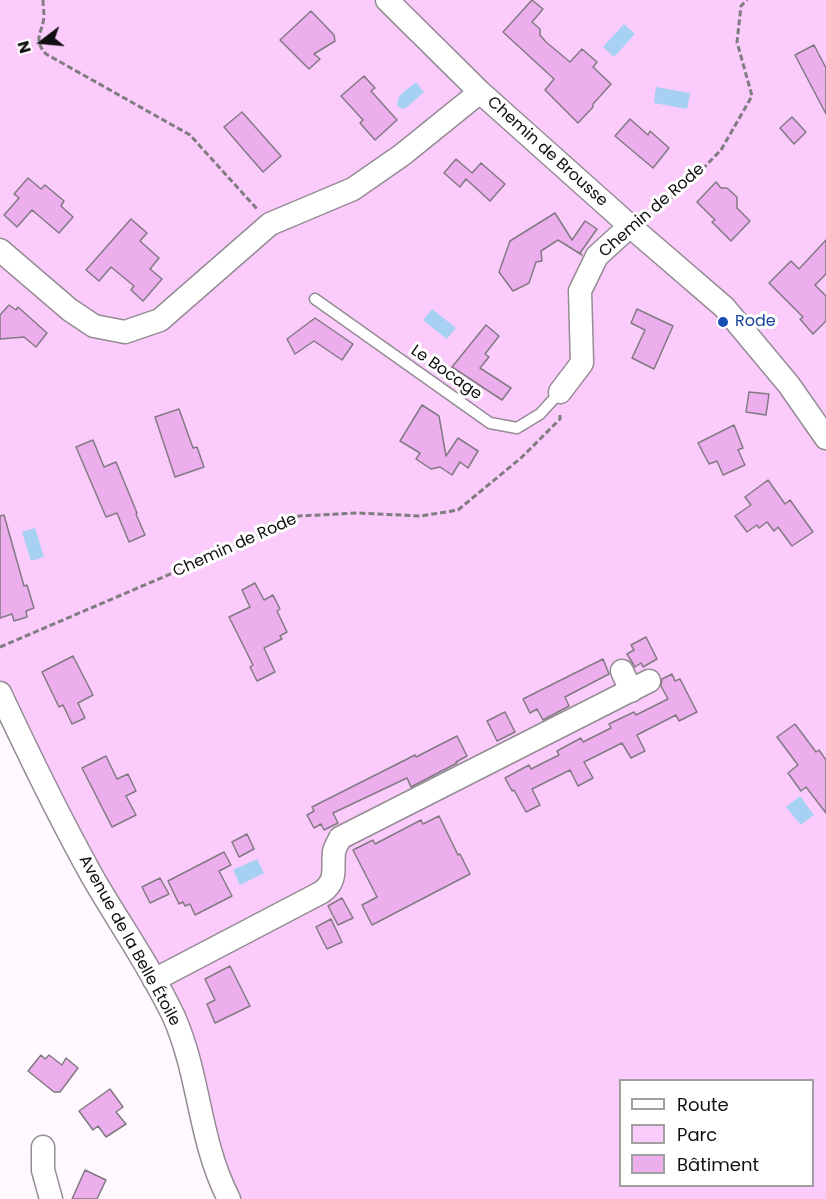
<!DOCTYPE html>
<meta charset="utf-8">
<style>
body{margin:0}
#map{position:relative;width:826px;height:1199px;overflow:hidden;background:#fff8ff;font-family:Poppins,sans-serif}
canvas{display:block}
.legend{position:absolute;left:619px;top:1079px;width:195px;height:108px;box-sizing:border-box;background:#fff;border:2px solid #a09fa0;margin:0;padding:8px 10px;list-style:none;font-size:18px;color:#110f11}
.legend li{display:flex;align-items:center;gap:12px;height:30px}
.legend b{width:30px;border:2px solid #a09fa0}
.north{position:absolute;left:12px;top:12px;width:60px;height:60px;-webkit-text-stroke:4px #fff;paint-order:stroke;rotate:254deg;font-size:16px;font-weight:700;line-height:24px;text-align:center;color:#110f11}
.north::after{content:'';display:block;margin:auto;width:21px;height:27px;background:#110f11;clip-path:polygon(50% 0,100% 100%,50% 72%,0 100%)}
</style>
<div id="map">
<canvas width="826" height="1199"></canvas>
<ul class="legend">
<li><b style="height:8px;background:#fff"></b>Route</li>
<li><b style="height:16px;background:#fbccfb"></b>Parc</li>
<li><b style="height:16px;background:#ecaeec"></b>Bâtiment</li>
</ul>
<div class="north">N</div>
</div>
<script>
const ctx = document.querySelector('canvas').getContext('2d');
ctx.lineJoin = 'round';
function fill(path, color) { ctx.fillStyle = color; ctx.fill(path, 'evenodd'); }
function stroke(path, color, width, dash) { ctx.strokeStyle = color; ctx.lineWidth = width; ctx.lineCap = dash ? 'butt' : 'round'; ctx.setLineDash(dash || []); ctx.stroke(path); }
function label(font, color, halo, rows, align = 'center') {
  ctx.font = font + ' Poppins,sans-serif'; ctx.lineWidth = 6; ctx.setLineDash([]); ctx.textBaseline = 'middle'; ctx.strokeStyle = halo; ctx.fillStyle = color; for (const [text, x, y, turn = 0] of rows) {
    ctx.save(); ctx.translate(x, y); ctx.rotate((+turn || 0) * Math.PI / 180); ctx.textAlign = isNaN(turn) ? turn : align; if (halo) ctx.strokeText(text, 0, 0); ctx.fillText(text, 0, 0); ctx.restore();
  }
}
fill(new Path2D(`
 M0 0H826V1199H229L191 1065 0 693ZM620 1080H812V1186H620Z`), '#fbccfb');
fill(new Path2D(`
 M624 24 635 34 614 57 603 47Z
 M416 82 424 92 406 108 403 109 398 107C394 96 408 89 416 82Z
 M656 87 690 93 687 109 654 103Z
 M432 309 456 328 447 339 423 320Z
 M35 528 44 557 31 561 22 532Z
 M800 796 814 815 801 825 786 807Z
 M257 859 264 873 240 885 233 870Z`), '#a6d1f3');
const building = new Path2D(`
 M532 0 543 9 532 22 540 29V35L546 42 570 62 582 49 597 62 593 67 611 84 593 104V107L578 123 545 90 554 79 503 32Z
 M311 11 334 35 335 41 314 54 320 59 309 69 280 40Z
 M814 45 826 68V114L795 55Z
 M364 76 375 88 371 91 397 120 375 140 360 123 363 120 341 96Z
 M242 112 281 156 263 172 224 127Z
 M792 117 806 132 794 144 780 128Z
 M630 119 648 135 650 131 669 148 653 168 615 136Z
 M456 159 472 173 481 163 505 184 490 201 466 179 460 187 444 173Z
 M28 178 41 189 45 185 64 201 61 206 73 217 59 233 32 210 17 227 4 215 19 198 14 194Z
 M716 182 721 188H727L737 197V208L750 221 731 241 712 222 715 220 697 202Z
 M555 213 572 240 585 221 597 229 580 253 582 255 558 240 541 251 542 261 536 262 529 283 513 291 499 272 510 241Z
 M131 219 147 233 140 241 159 258 150 269 162 279 143 301 131 290 134 286 111 267 99 281 86 270Z
 M826 240V274L815 285 826 296V321L813 334 800 319 803 317 769 283 791 261 799 269Z
 M9 305 16 310 18 307 47 333 36 347 24 337 0 339V315Z
 M637 309 673 326 654 369 632 358 645 330 631 323Z
 M315 318 353 344 342 360 314 341 295 354 287 339Z
 M486 325 499 336 485 354 489 357 480 368 511 388 502 400 452 367Z
 M749 392 769 394 766 415 746 412Z
 M422 405 439 416 446 456 458 438 478 451 468 468 460 462 452 475 440 467 431 469 416 459 420 453 400 441Z
 M179 409 193 448 197 447 204 467 175 477 155 417Z
 M734 425 743 448 738 450 745 465 723 475 717 461 709 464 698 443Z
 M93 440 104 467 116 462 137 513 136 514 145 535 129 542 117 513 106 517 76 447Z
 M768 480 785 504 790 500 813 532 792 546 778 527 774 531 767 522 759 528 757 525 747 532 735 516 751 505 745 497Z
 M4 515 24 586 27 585 34 608 26 611 27 617 14 621 12 614 0 618V516Z
 M255 583 264 600 273 595 280 609 277 611 287 632 280 636 282 639 264 648 275 672 257 681 250 667 253 665 229 617 250 607 242 590Z
 M646 637 657 659 643 667 641 663 635 667 627 654 634 650 631 645Z
 M73 656 93 695 78 703 85 718 72 724 63 705 59 707 42 672Z
 M603 659 609 674 565 697 569 706 543 720 537 709 530 713 523 699Z
 M672 674 675 681 680 679 697 712 679 721 676 715 637 735 645 751 631 758 622 743 584 762 593 778 578 786 570 770 532 789 540 805 526 812 514 790 512 791 505 778 529 765 531 769 559 755 557 751 581 738 583 742 611 728 609 724 634 712 636 715 668 699 661 686 662 679Z
 M505 712 515 732 497 741 487 721Z
 M795 724 816 752 819 750 826 760V813L806 787 801 791 788 773 798 765 777 737Z
 M457 736 467 756 456 762 457 763 411 787 407 778 333 813 338 823 324 830 321 824 314 828 307 815 314 811 312 807 415 755 416 757Z
 M106 756 117 779 128 774 136 791 126 796 136 815 112 827 82 768Z
 M439 816 458 855 460 854 470 874 372 925 362 905 377 897 353 850 373 840 375 844 421 820 423 824Z
 M247 834 254 849 239 857 232 842Z
 M224 852 231 865 219 871 232 896 195 915 190 904 185 906 183 902 179 904 168 881Z
 M160 878 169 894 150 903 142 887Z
 M342 898 353 918 338 925 328 906Z
 M331 919 342 942 327 949 316 927Z
 M230 966 250 1006 215 1023 207 1004 215 1000 205 979Z
 M41 1055 45 1059 49 1055 62 1065 66 1058 78 1068 60 1092H54L28 1071Z
 M110 1089 123 1107 116 1112 126 1124 106 1137 98 1126 93 1130 79 1111Z
 M85 1170 106 1180 97 1199H72Z`);
fill(building, '#ecaeec');
stroke(building, '#827a82', 1.5);
const service = new Path2D(`
 M315 299 490 423 517 428 540 414 560 392`);
const minor = new Path2D(`
 M387 0 480 92 630 226 724 307 789 385 826 438
 M0 250 70 310 94 326 125 332 160 320 270 224 353 189 402 155 480 92
 M560 392 582 363 580 291 597 256 630 226
 M622 671 631 691
 M0 693C29 755 59 817 92 876 119 923 151 968 174 1017 200 1076 199 1142 229 1199
 M154 980 322 892C338 880 332 869 334 852 335 847 338 843 340 838L649 681
 M43 1147V1170L51 1199`);
stroke(service, '#948c94', 13);
stroke(minor, '#948c94', 25);
stroke(new Path2D(`
 M43 0C43 5 44 11 44 16 43 32 32 39 46 54L190 135 257 209
 M647 215 682 190 721 150 752 96 737 42 741 6 747 0
 M0 647 217 554 299 516 357 513 421 516 458 510 522 457 560 419V414`), '#807c80', 3, [6, 3]);
stroke(service, '#fff', 10);
stroke(minor, '#fff', 22);
for (const [x, y, r, color] of [
 [723,322,6,"#1a4fb4"]
]) { const dot = new Path2D(); dot.arc(x, y, r, 0, 2 * Math.PI); ctx.fillStyle = color; ctx.fill(dot); stroke(dot, '#fff', 2); }
label('16px', '#110f11', '#fff', [
 ["Chemin de Brousse",547,152,42],
 ["Chemin de Rode",652,211,-41],
 ["Le Bocage",446,373,35],
 ["Chemin de Rode",235,546,-24],
 ["Avenue de la Belle Étoile",129,941,61]
]);
label('16px', '#164399', '#fff', [
 ["Rode",735,322]
], 'left');
</script>
